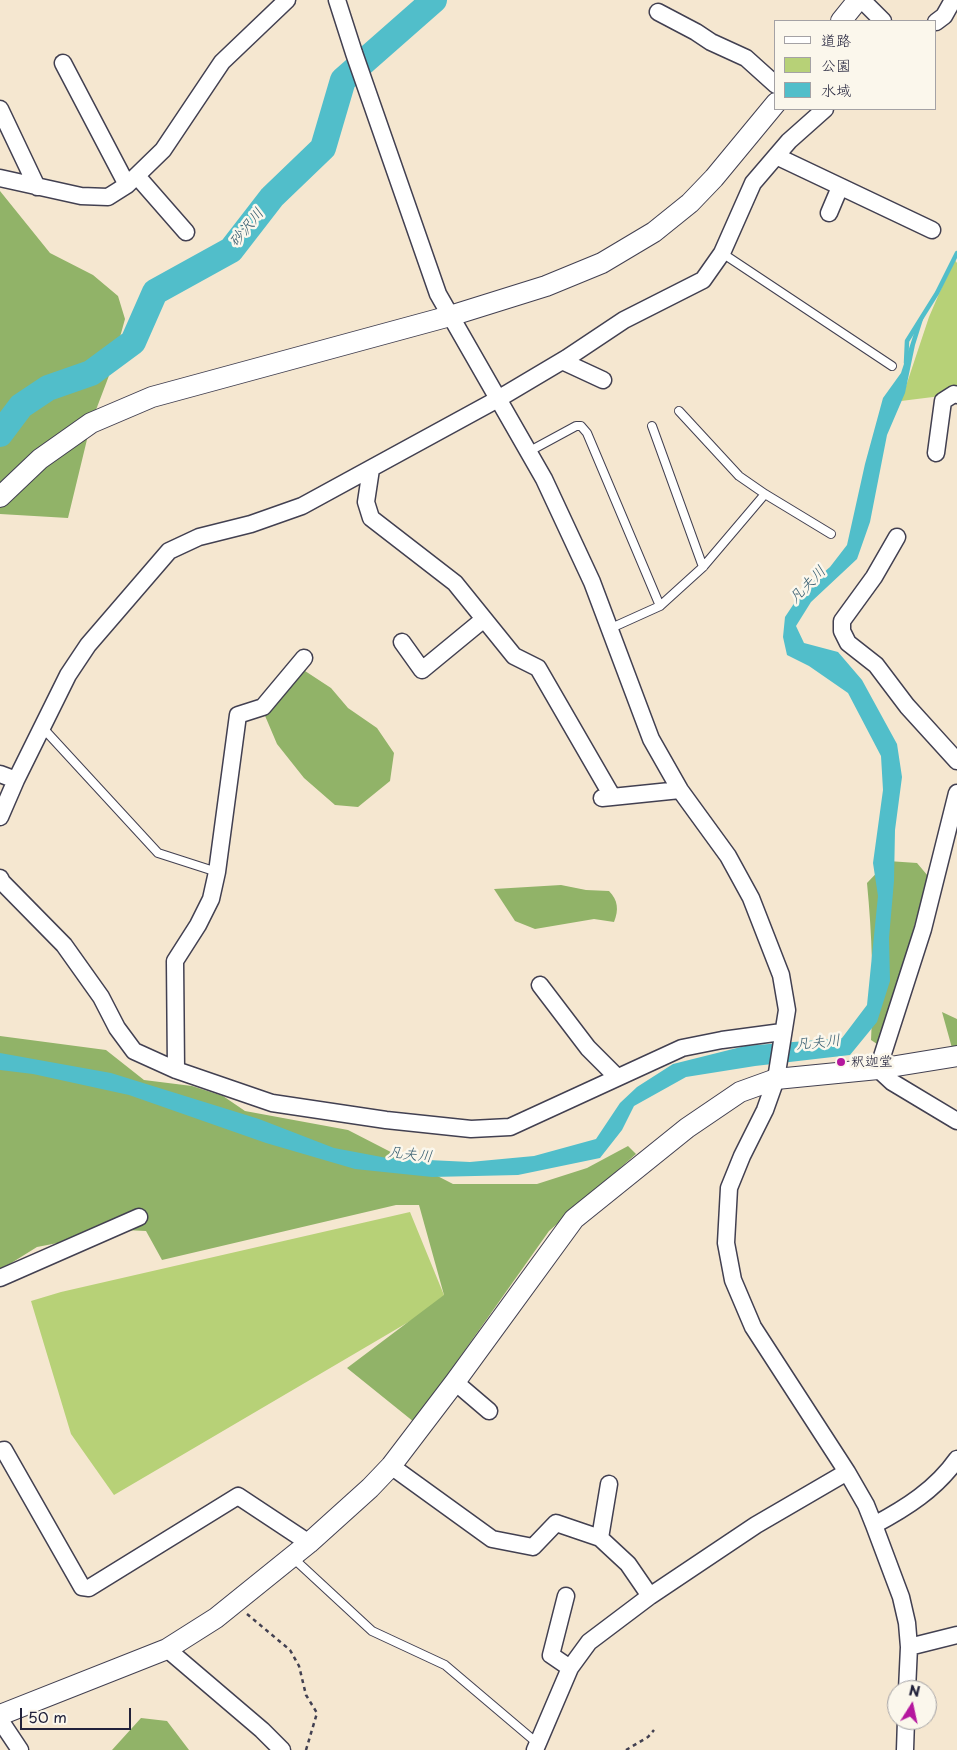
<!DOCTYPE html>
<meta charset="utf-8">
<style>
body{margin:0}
#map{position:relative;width:957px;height:1750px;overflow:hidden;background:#f5e7d0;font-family:"Playpen Sans","Klee One",sans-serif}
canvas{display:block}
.legend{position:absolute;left:774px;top:20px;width:162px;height:90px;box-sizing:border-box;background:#fbf7ec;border:1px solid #a4a2a5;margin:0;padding:6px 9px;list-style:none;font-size:15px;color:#22223b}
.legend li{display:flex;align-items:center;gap:10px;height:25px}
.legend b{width:25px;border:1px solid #a4a2a5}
.north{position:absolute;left:887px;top:1680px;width:50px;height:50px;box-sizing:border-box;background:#fbf7ec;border:1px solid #a4a2a5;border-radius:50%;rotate:10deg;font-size:14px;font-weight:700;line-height:20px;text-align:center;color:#22223b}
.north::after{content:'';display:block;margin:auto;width:18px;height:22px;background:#b5179e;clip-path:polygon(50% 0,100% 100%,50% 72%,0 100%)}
.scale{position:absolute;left:20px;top:1708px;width:111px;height:22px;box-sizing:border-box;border:2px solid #22223b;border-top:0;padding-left:6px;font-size:15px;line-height:18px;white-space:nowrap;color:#22223b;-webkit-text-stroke:4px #fbf7ec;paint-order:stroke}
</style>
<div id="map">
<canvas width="957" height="1750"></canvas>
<ul class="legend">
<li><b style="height:6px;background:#fff"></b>道路</li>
<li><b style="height:14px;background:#b7d177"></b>公園</li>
<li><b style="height:14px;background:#51beca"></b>水域</li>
</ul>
<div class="north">N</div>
<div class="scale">50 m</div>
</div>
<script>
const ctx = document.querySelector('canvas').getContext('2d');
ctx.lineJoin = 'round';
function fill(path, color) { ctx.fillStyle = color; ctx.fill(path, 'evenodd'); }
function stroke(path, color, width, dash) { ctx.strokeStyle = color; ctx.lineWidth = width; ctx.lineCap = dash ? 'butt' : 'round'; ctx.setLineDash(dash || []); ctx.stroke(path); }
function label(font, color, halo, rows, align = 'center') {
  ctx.font = font + ' "Playpen Sans","Klee One",sans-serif'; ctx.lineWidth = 5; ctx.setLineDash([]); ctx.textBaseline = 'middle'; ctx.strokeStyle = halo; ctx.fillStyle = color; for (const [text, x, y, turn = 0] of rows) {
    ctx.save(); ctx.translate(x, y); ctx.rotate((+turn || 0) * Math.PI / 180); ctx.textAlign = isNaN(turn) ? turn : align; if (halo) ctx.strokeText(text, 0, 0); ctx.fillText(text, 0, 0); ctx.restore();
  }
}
fill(new Path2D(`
 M954 259 957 263V394L901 401 929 317Z
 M410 1212 446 1300 114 1495 71 1434 31 1301 61 1292Z`), '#b7d177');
fill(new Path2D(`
 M0 191 50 253 93 275 118 296 125 319 110 373 91 423 68 518 0 514Z
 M302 669 331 688 348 708 377 728 394 753 390 781 358 807 335 805 304 778 277 744 263 711Z
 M888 861 917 863 928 876 893 1003 877 1044 871 1040C874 987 872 935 867 883Z
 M561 885 586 890 609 891C618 900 619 910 614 922L594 919 535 929 515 921 494 889Z
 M942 1012 957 1019V1047L952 1048Z
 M0 1036 106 1050 144 1080 192 1086 223 1096 245 1111 348 1130 453 1184H537L587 1168 628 1146 636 1154 549 1231 414 1422 347 1368 444 1295 419 1205H396L162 1260 146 1231 125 1230 37 1247 0 1270Z
 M141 1718 167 1721 189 1750H112Z`), '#91b368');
fill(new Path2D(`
 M926 310 915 345 905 393 887 435 870 522 857 559 811 602 796 626 804 643 838 652 862 680 897 744 902 777 895 830 894 881 889 938 890 981 877 1022 850 1055 755 1066 686 1077 634 1106 622 1130 600 1158 518 1175 432 1177 355 1169 266 1143 129 1095 33 1074 0 1070V1053L111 1073 259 1119 334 1148 387 1158 470 1162 534 1156 596 1139 620 1103 637 1087 673 1064 745 1046 842 1038 867 1005 878 896 873 863 883 790 881 756 848 693 809 666 787 655 783 637 785 617 803 590 830 567 847 545 865 464 883 398 901 373 917 324Z`), '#51beca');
stroke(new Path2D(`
 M906 363 907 341 937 293 957 253`), '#51beca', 4.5);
stroke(new Path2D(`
 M0 434 21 406 48 388 91 373 133 342 155 292 231 250 272 197 323 148 343 80 434 0`), '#51beca', 26);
const service = new Path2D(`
 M722 253 892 366
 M679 411 739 476 765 494 831 534
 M652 426 703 567
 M528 452 576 426H581L587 433 660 606
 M609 629 660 606 703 567 765 494
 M42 727 158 853 217 872
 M292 1557 372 1631 445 1665 537 1743`);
const minor = new Path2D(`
 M337 0 354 53 438 294 544 479 592 582 651 739 680 790 728 856 751 898 781 975 787 1010 776 1079 765 1110 742 1156 729 1188 726 1243 733 1280 753 1327 847 1472 866 1505 874 1525 901 1597 907 1623 909 1647 907 1690
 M862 0 883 21
 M658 12 696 32 711 42 746 58 776 85
 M936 22 944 16 953 0
 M63 63 127 185
 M0 109 37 187
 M776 156 932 230
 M137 176 186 232
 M0 178 81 196 108 197 127 185 163 150 222 62 287 0
 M829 213 840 187
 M562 361 603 380
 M936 453 943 401 954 394 957 395
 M371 469 366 502 371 518 455 583 514 656 538 668 612 796
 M897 537 874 577 842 621V631L848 643 876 665 907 706 957 761
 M402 642 422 670 484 619
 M0 774 16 780
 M957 793 923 929 878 1069 892 1082 957 1121
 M602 798 680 790
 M0 817 16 780 68 675 88 645 169 551 199 537 251 524 302 506 498 399 567 358 624 320 703 280 722 253 753 183 789 141 825 109
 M0 878 2 882 64 945 101 997 117 1028 134 1051 176 1070 272 1103 386 1120 471 1129 510 1127 682 1048 722 1040 782 1032
 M540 985 588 1048 617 1077
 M176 1070 175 961 198 925 211 899 217 872 238 715 263 707 304 658
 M0 1278 139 1217
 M455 1382 489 1411
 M0 1451 4 1450 82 1587 89 1588 238 1496 309 1543
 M391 1466 492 1539 533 1547 556 1523 600 1538 628 1564 650 1596
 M874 1525C906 1508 936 1489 957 1459
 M600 1538 609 1484
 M566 1596 551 1655 570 1668
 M909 1647 957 1635
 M167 1649 262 1730 282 1750
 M0 1720 20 1750
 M535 1750 570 1668 589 1642 650 1596 756 1525 847 1472
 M905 1750 906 1720`);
const tertiary = new Path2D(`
 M841 21 858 0
 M0 497 40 459 91 423 152 397 450 316 546 286 602 263 654 232 690 203 714 178 776 103
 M0 1715 167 1649 216 1618 309 1543 370 1488 391 1466 455 1382 574 1219 687 1128 740 1092 776 1079 878 1069 957 1056`);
stroke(service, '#424051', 10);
stroke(minor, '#424051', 19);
stroke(tertiary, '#424051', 22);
stroke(new Path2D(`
 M247 1614 290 1650 299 1666 306 1695 317 1713 306 1750
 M626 1750 648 1737 654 1730`), '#424051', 2.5, [4, 4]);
stroke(service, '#fff', 8);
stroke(minor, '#fff', 16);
stroke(tertiary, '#fff', 20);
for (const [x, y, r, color] of [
 [841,1062,5,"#b5179e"]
]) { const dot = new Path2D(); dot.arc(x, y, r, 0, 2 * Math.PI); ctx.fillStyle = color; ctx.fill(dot); stroke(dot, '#fbf7ec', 2); }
label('14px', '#22223b', '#fbf7ec', [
 ["釈迦堂",851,1062]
], 'left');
label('italic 15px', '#32596d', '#fbf7ec', [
 ["砂沢川",247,228,-51],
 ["凡夫川",808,585,-46],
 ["凡夫川",818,1043,-6],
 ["凡夫川",410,1155,6]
]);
</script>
